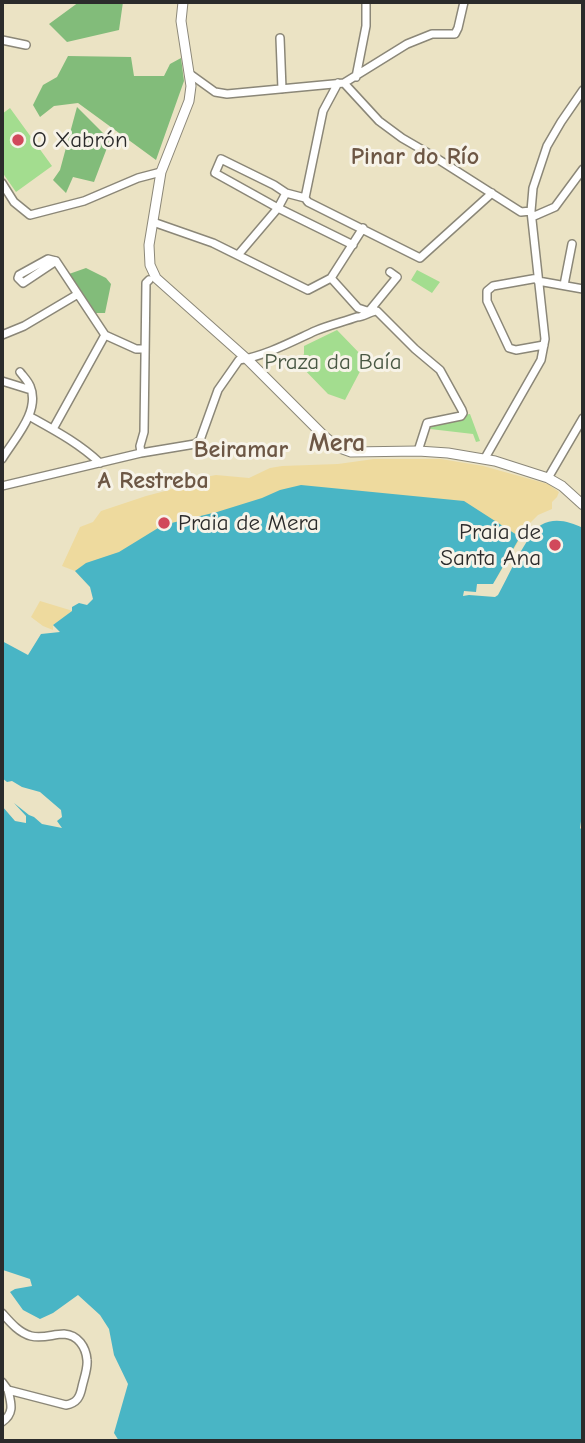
<!DOCTYPE html>
<meta charset="utf-8">
<style>
body{margin:0}
#map{position:relative;width:585px;height:1443px;overflow:hidden;background:#ebe3c4;font-family:"Comic Neue",sans-serif}
canvas{display:block}
.frame{position:absolute;inset:0;border:4px solid #2b2b2b;pointer-events:none}
</style>
<div id="map">
<canvas width="585" height="1443"></canvas>
<div class="frame"></div>
</div>
<script>
const ctx = document.querySelector('canvas').getContext('2d');
ctx.lineJoin = 'round';
function fill(path, color) { ctx.fillStyle = color; ctx.fill(path, 'evenodd'); }
function stroke(path, color, width, dash) { ctx.strokeStyle = color; ctx.lineWidth = width; ctx.lineCap = dash ? 'butt' : 'round'; ctx.setLineDash(dash || []); ctx.stroke(path); }
function label(font, color, halo, rows, align = 'center') {
  ctx.font = font + ' "Comic Neue",sans-serif'; ctx.lineWidth = 6; ctx.setLineDash([]); ctx.textBaseline = 'middle'; ctx.strokeStyle = halo; ctx.fillStyle = color; for (const [text, x, y, turn = 0] of rows) {
    ctx.save(); ctx.translate(x, y); ctx.rotate((+turn || 0) * Math.PI / 180); ctx.textAlign = isNaN(turn) ? turn : align; if (halo) ctx.strokeText(text, 0, 0); ctx.fillText(text, 0, 0); ctx.restore();
  }
}
fill(new Path2D(`
 M10 108 52 166 16 192 2 172V114Z
 M417 270 440 282 432 293 411 280Z
 M337 330 366 360 345 400 328 394 298 363 304 354V346Z
 M470 414 480 441 476 442 473 434 430 429 434 420Z`), '#a3dd8f');
fill(new Path2D(`
 M79 2H123L119 30 67 42 49 24Z
 M68 56 131 57 134 76H164L170 64 181 58 184 81 156 160 78 103 54 106 40 117 33 105 43 85 57 77Z
 M77 107 110 140 94 182 73 177 66 193 53 180 60 170Z
 M86 268 106 278 111 284 105 313H96L69 274Z`), '#82bc7a');
fill(new Path2D(`
 M374 459H441L483 466 548 484 559 492 557 497 552 502V509L538 515 528 525 495 581 90 587 75 571 62 566 80 527 93 522 101 511 146 496 169 490 195 479 216 475 249 478 270 468 282 466 338 464Z
 M40 601 73 611 53 625V630L43 626 31 617Z`), '#eeda9e');
fill(new Path2D(`
 M301 485 464 501 520 537 493 584H477L476 592 464 591 463 596 469 595 495 597 498 595C506 581 528 532 541 525 555 517 570 522 583 528V808L580 828 583 831V1441H119L114 1433 128 1384 114 1355 109 1329 100 1315 78 1295 53 1313 40 1319 23 1310 10 1292 15 1289 32 1286 30 1279 3 1270 2 1268V806L15 821 26 823V816L14 803 29 815 34 817 42 824 62 828 57 821 62 817 61 810 40 792 22 787 12 781 7 782 2 778V641L28 655 41 634 60 632 53 625 72 611V607L79 603 87 605 93 599 90 587 75 571 86 563 119 552 163 525 217 512 262 498 280 490Z`), '#49b5c5');
const minor = new Path2D(`
 M280 38 282 89
 M2 40 26 45
 M190 74 215 92 227 94 344 83 379 121 402 138 433 156 521 212 531 211
 M356 77 366 26V2
 M344 83 407 44 432 34H455L458 28 464 2
 M2 183 14 202 30 215 84 201 138 178 161 172
 M305 198 323 111 338 83
 M532 217 555 207 583 169
 M153 222 213 243 308 290 331 278 358 308 367 311 370 310 397 277 390 272
 M353 245 278 208 215 173 221 159 274 185 286 193 305 198 308 202 420 258 492 193
 M238 255 278 208 286 193
 M48 259 56 261 23 283 18 278 19 275Z
 M56 261 105 335 136 349H145
 M331 278 363 228
 M538 278 493 286 487 291V301L509 348 516 350 544 345
 M538 281 583 289
 M564 285 572 244
 M2 335 24 326 78 294
 M2 381 31 390
 M29 416C54 430 79 443 100 463
 M53 429 105 335
 M141 453 140 446 144 432 146 283 149 280
 M485 458 541 360 545 339 531 211 533 188 547 146 561 122 583 90
 M2 459C14 439 41 411 30 386 28 381 23 376 20 372
 M548 478 583 418
 M2 486 141 453 195 444 200 440 218 390 239 360C265 356 291 342 315 331 329 325 343 322 357 317 365 317 370 311 377 311L415 349 440 370 462 410 463 413 461 416 427 423 418 451
 M2 1313C10 1322 19 1333 31 1336 43 1339 53 1334 64 1334 78 1335 86 1347 87 1360 88 1368 84 1378 82 1387 80 1397 77 1403 66 1405L8 1390 2 1382
 M2 1422C15 1413 11 1403 8 1390`);
const major = new Path2D(`
 M183 2 181 21 191 86 189 101 161 172 149 245 150 265 156 278 247 359 324 436 337 447 351 452 418 451 448 453 495 461 548 478 562 486 583 505`);
stroke(minor, '#8b8778', 10);
stroke(major, '#8b8778', 11);
stroke(minor, '#fff', 7);
stroke(major, '#fff', 9);
for (const [x, y, r, color] of [
 [18,140,7,"#d1495b"],
 [164,523,7,"#d1495b"],
 [555,545,7,"#d1495b"]
]) { const dot = new Path2D(); dot.arc(x, y, r, 0, 2 * Math.PI); ctx.fillStyle = color; ctx.fill(dot); stroke(dot, '#f7f3e8', 2.5); }
label('23px', '#2b2b2b', '#f7f3e8', [
 ["O Xabrón",32,140],
 ["Praia de Mera",178,523],
 ["Praia de",541,532,"right"],
 ["Santa Ana",541,558,"right"]
], 'left');
label('23px', '#495844', '#f7f3e8', [
 ["Praza da Baía",333,362]
]);
label('bold 24px', '#6d5745', '#f7f3e8', [
 ["Pinar do Río",415,157],
 ["Beiramar",241,450],
 ["A Restreba",153,481]
]);
label('bold 26px', '#6d5745', '#f7f3e8', [
 ["Mera",337,444]
]);
</script>
